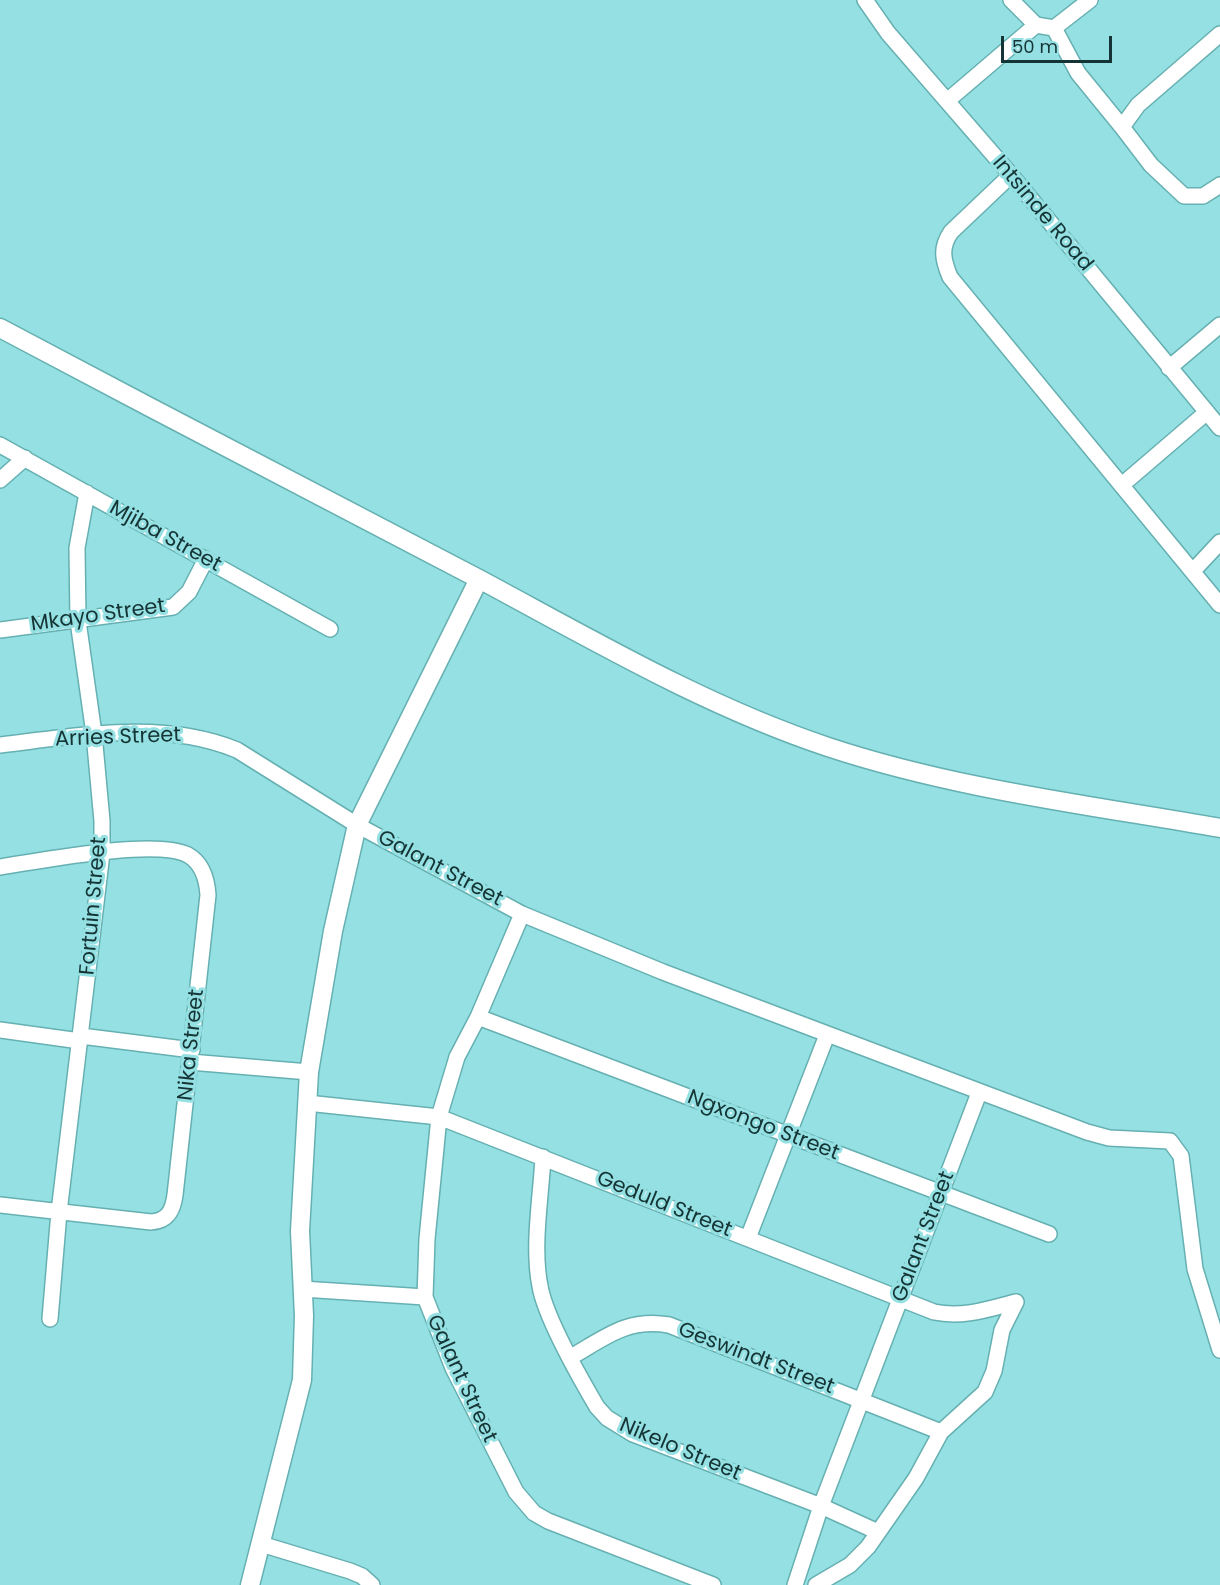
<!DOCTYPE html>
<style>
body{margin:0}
#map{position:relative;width:1220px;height:1585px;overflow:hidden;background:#95e0e2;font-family:Poppins,sans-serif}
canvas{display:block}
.scale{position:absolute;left:1001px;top:36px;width:111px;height:27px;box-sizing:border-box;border:3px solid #153435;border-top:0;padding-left:8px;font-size:18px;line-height:21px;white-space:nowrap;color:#153435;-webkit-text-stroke:4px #95e0e2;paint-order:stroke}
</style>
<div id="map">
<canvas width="1220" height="1585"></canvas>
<div class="scale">50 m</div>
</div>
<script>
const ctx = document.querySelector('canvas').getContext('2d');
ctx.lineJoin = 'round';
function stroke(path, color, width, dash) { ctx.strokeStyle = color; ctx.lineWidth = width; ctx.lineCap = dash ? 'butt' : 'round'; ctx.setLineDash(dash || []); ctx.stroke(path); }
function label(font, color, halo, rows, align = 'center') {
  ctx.font = font + ' Poppins,sans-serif'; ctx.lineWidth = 6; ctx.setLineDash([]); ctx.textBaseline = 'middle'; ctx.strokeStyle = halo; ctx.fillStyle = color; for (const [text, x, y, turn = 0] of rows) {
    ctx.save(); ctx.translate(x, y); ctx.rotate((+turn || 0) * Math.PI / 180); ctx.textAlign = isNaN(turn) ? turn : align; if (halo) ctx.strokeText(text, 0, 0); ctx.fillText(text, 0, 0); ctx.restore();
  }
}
const minor = new Path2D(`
 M865 0 888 33 1011 175 1220 428
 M1011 0 1036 25 1054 28 1090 0
 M1054 28 1078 73 1122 127
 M1220 34 1138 105 1122 127 1151 165 1184 196H1203L1220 185
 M947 101 1036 25
 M1011 175 951 232C940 248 943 260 950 277L1220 605
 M1169 368 1220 325
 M0 445 330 629
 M0 480 25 458
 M1123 484 1207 412
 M1193 571 1220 542
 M0 630 173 607 189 592 206 559
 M0 745C77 736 163 719 237 750L357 825 522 914 663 972 1087 1132 1109 1138 1170 1141 1181 1156 1195 1269 1220 1350
 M0 867C40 861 155 838 188 855 202 863 207 880 208 895L175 1195C173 1210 168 1221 151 1222L0 1205
 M522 914 478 1017 457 1057 439 1117 427 1239 425 1297 453 1368 516 1492 534 1513 548 1521 713 1585
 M478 1017 1049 1234
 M0 1030 80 1041
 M81 1036 192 1050
 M190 1062 309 1072
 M307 1103 439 1117 934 1312C963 1318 988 1309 1016 1302
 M543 1157C541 1197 532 1247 540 1286 545 1317 580 1378 597 1407L607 1418 633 1434 821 1506 878 1532
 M748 1238 827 1035
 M302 1289 425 1297
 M50 1319 59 1212 102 853V821L94 734 78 621 77 548 87 493
 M571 1357C606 1337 627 1318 669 1325L941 1432
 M261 1544 350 1571 362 1576 372 1585
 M795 1585 821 1506 979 1093
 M816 1585 850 1565 868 1547 916 1478 941 1432 985 1392 994 1371 1002 1330 1016 1302`);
const tertiary = new Path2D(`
 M0 328C159 413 320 495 479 579 593 640 705 706 828 747 955 789 1089 805 1220 828
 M250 1585 302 1380 304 1316 300 1231 309 1072 333 931 357 825 479 579`);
stroke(minor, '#66b0b2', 18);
stroke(tertiary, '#66b0b2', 21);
stroke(minor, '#fff', 15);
stroke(tertiary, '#fff', 18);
label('21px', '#153435', '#95e0e2', [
 ["Intsinde Road",1042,214,50],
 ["Mjiba Street",165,537,29],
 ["Mkayo Street",98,616,-8],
 ["Arries Street",118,738,-2],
 ["Galant Street",440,869,28],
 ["Fortuin Street",94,906,-85],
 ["Nika Street",192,1045,-84],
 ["Ngxongo Street",763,1126,21],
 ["Geduld Street",664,1205,22],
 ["Galant Street",924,1237,-69],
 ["Geswindt Street",756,1359,21],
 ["Galant Street",461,1379,65],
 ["Nikelo Street",680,1450,23]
]);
</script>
